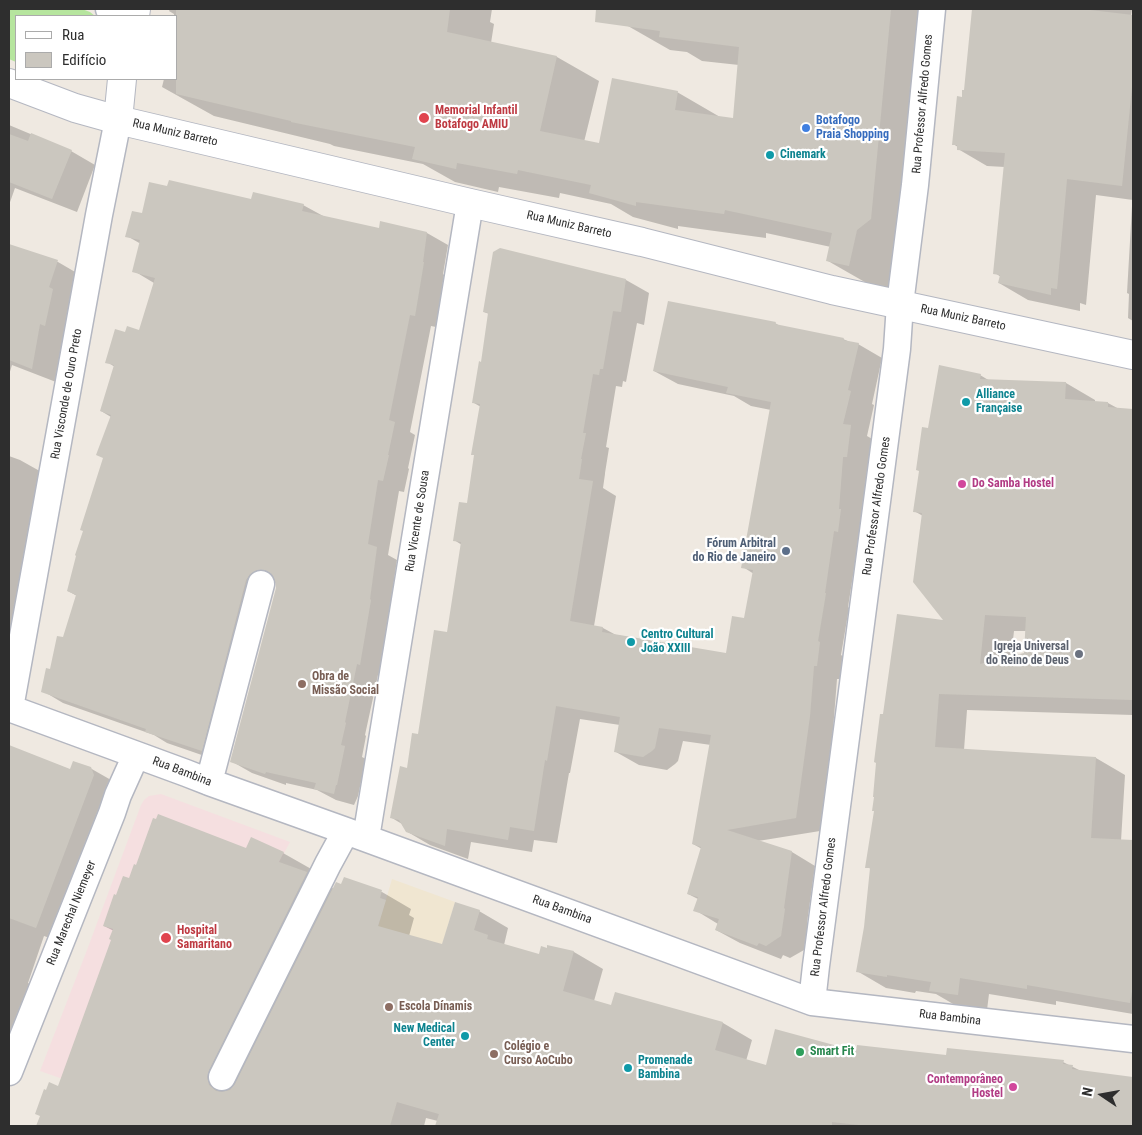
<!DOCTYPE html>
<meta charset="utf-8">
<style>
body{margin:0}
#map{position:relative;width:1142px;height:1135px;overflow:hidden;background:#efe9e1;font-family:"Roboto Condensed",sans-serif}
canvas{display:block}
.frame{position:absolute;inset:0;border:10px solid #2e2e2e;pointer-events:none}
.legend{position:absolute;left:15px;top:15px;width:162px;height:65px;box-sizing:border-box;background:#fff;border:1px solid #ababab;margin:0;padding:6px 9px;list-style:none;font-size:15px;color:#2e2e2e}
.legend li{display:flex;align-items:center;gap:10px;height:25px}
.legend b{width:25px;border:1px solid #ababab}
.north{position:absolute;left:1077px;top:1070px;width:50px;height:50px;-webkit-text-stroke:4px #fff;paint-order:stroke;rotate:282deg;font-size:14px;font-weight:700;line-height:20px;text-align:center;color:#2e2e2e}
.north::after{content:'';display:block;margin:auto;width:18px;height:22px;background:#2e2e2e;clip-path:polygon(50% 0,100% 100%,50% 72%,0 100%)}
</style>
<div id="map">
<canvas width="1142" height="1135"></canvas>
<div class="frame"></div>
<ul class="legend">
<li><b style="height:6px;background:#fff"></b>Rua</li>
<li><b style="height:14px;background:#cbc7bf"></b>Edifício</li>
</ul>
<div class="north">N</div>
</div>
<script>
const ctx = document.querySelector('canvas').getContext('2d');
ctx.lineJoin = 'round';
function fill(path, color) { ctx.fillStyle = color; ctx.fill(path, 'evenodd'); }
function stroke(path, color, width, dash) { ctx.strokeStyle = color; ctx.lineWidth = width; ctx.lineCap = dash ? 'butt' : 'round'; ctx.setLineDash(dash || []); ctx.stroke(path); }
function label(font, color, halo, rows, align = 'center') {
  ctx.font = font + ' "Roboto Condensed",sans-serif'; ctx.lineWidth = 4.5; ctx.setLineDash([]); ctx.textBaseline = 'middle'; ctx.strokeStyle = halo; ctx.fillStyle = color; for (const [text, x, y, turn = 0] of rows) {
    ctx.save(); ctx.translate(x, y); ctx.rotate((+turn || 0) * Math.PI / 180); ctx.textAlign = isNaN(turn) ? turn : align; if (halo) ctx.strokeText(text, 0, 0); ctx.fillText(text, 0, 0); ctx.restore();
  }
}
fill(new Path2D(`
 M392 879 455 902 421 1015 390 1126H320Z`), '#f0e6d1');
fill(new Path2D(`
 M161 794 290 842 245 926 120 1099 40 1071 87 950 141 805 144 800 149 796Z`), '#f5dfe0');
fill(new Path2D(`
 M9 9H82L90 12 95 16H16V62L9 59Z`), '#b6e59e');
fill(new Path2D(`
 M170 9H492L490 22 494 24 491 43 557 57 599 81 584 142 600 145 677 92 720 117 734 119 739 65 702 61 687 52 670 50 628 26 631 9H935L890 290 870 285 828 261 831 247 766 233V238L678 226V229L633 217 611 204 560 193 559 198 499 187 498 192 455 182 423 164 334 146 330 144 214 116 162 87 164 79H176V16H174V14L169 11Z
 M974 9H1132L1131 16H1133V200L1096 195 1086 305 1080 303V311L1028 300 999 283 1001 277 995 273 1005 167 987 166 958 149V147L953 144 965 92Z
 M9 125 71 151 95 165 77 212 15 188 9 205Z
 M252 200 303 205 325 217 380 230 381 223 427 233 448 245 443 274 444 275 436 327 431 326 410 432 415 435 408 468 409 469 404 492 399 491 388 555 397 560 380 676 378 675 365 735 366 736 362 757 366 759 358 796 354 805 336 800 317 790 286 783V785L252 773 231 761 277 588V582L271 585 222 762 167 743 154 735 63 703 43 691 64 639 77 596 68 591 104 459 111 417 101 411 115 367 107 362 125 334 140 331 154 283 134 271 141 244 127 236 143 215Z
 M1132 206H1133V321L1128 318 1129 294 1127 293Z
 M9 245 58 262 82 276 56 382 12 365 9 375Z
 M501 249 626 280 649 293 644 325 637 323 626 382 623 381 622 387 616 386 606 447 609 448 605 473V474L603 488 616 496 594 626 603 628 616 635 727 654 745 619 754 574 743 567 771 410 751 406 734 396 678 384 654 371 669 303 775 323 780 326 843 339 850 342 858 344 882 358 872 404 874 405 867 436 874 440 871 470H867L862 544H858L848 607 849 608 841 655 844 657 840 679H837L833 730 820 831 758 841 792 852 815 866 807 923H808L804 950 790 958 783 955 781 959 740 943 716 930 718 924 695 910 698 899 688 894 702 849 693 844 711 745 683 741 678 761 675 764 667 770 639 765 616 752 620 725 580 719 570 773H569L557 843 534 840 532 852 471 842 468 859 430 845 406 831 402 824 392 818 419 735 448 634 462 545 454 540 468 505 481 407 474 403 482 363 489 314 484 312Z
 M980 375 990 381 1066 383 1095 400V402L1108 403 1119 409 1133 410V715L967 710 964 750 1096 758 1125 775 1121 841H1133V1014L1056 1001V1005L989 994 987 1010 960 1008 936 994 916 991 915 993 886 988 857 971 865 927 871 869 867 867 875 811 884 716 946 622 923 516 914 511 929 429ZM1014 631H1026L1025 654 1011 658Z
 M9 456 20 460 45 474 9 686Z
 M9 746 71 770 90 768 118 784 64 943 44 936 28 983 36 988 9 1042Z
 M252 839 283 853 313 870 310 875 334 889 382 892 411 909 409 915 414 918 409 936 443 946 479 911 508 928 504 945 540 955 548 949V946L574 952 603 969 594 1001 612 1006 616 993 723 1023 752 1040 746 1061 766 1066 857 1053 1063 1062 1081 1071 1133 1078V1126H436L438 1121 426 1118 424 1126H38L41 1116 59 1087 113 940 114 931 104 926 117 896 130 880 246 850Z`), '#0003');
fill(new Path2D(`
 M176 9H450L447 32 557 56 540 131 599 143 612 78 678 91 675 110 733 118 739 47 659 37 660 31 595 22 596 9H891L871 219 857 230 849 266 826 261 832 233 725 210 724 214 636 202V206L589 193 591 185 518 170 517 174 457 163 456 169 412 159 415 147 291 122V121L176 94Z
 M972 9H1082L1133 15V77L1122 186 1067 179 1057 289 1051 288V295L998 283 1000 275 993 274 1005 153 957 150V145H952L957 96 962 97V90H964Z
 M31 133 72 150 52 199 9 182V134L28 141Z
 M169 180 251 199 253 192 304 204 302 211 379 228 380 221 427 232 423 262H424L415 316 410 315 389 420 395 422 388 455H389L383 481 378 480 368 544 377 547 370 599 371 600 360 665 357 664 345 722 346 723 341 745 345 746 337 785H336L334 794 314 789 316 783 266 772 265 774 230 762 276 588 275 580 272 574 265 570H257L250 574 246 580 202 751 145 732 146 729 41 692 46 668 50 669 57 636 63 637 76 595 67 591 76 556 75 555 83 531 80 530 103 458 96 455 111 415 100 411 114 365 105 363 115 329 125 332 127 326 139 330 155 278 132 272 140 240 125 237 132 211 142 213 149 182 167 186Z
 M9 244 58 260 49 287 53 289 45 326 40 324 32 369 9 360Z
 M500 248 626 279 621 312 613 311 603 369H600L599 375 593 374 583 433H586L581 459H582L579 479 593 481 570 621 603 627 602 632 726 653 732 616 744 618 753 570 741 568 771 402 726 393 728 387 653 371 668 301 776 322 775 324 844 338 843 340 859 343 848 390 851 391 843 424 851 425 847 457H843L839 509H841L838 532 834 531 825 593H826L818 641 820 642 817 666H814L810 716 796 818 727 830 792 851 784 908 785 909 781 936 766 946 759 943 757 946 715 930 719 919 693 911 698 897 687 894 701 847 692 844 711 735 659 728 655 748 652 751 643 757 614 752 620 717 556 706 547 761 545 760 534 831 510 827 508 840 447 829 445 846 406 832 399 820 390 818 400 766 407 768 412 733 418 734 434 630 447 632 461 542 453 541 459 502 467 503 474 455H471L480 404 472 403 479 361 481 362 488 313 483 312 493 252Z
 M939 365 981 374 980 379 1066 382 1065 399 1108 402V407L1133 409V700L939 694 935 747 1096 757 1091 838 1133 840V985L1130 1003 1027 985V989L960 978 958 995 929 991 931 982 887 975V977L856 972 864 927 870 868H865L874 811H872L874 797H873L876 763 874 762 880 714H883L897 614 943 620 913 582 922 513 913 512 919 471 916 470 922 427 928 428ZM985 615 1026 617 1024 653 980 664Z
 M9 745 70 769 73 761 91 767 94 775 36 928 9 918Z
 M158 814 246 848 251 837 284 852 279 862 307 872 209 1070 207 1077 209 1085 216 1091 222 1092 230 1090 235 1084 336 882 341 884 344 877 382 890 380 898 386 900 378 926 442 944 455 902 480 910 474 930 488 935 487 939 539 954 541 946 547 948V945L574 951 563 991 611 1005 615 992 723 1022 715 1050 766 1065 775 1029 856 1051 857 1045 946 1055 947 1048 1064 1060 1063 1064 1073 1065 1072 1069 1133 1077V1126H868L832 1122V1126H435L439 1114 397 1102 390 1126H36L40 1116 35 1114 44 1089 46 1090 49 1082 58 1086 111 940 109 939 113 929 103 926 114 894 116 895 123 876 129 878 134 864 136 865 153 818 156 819Z`), '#cbc7bf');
const minor = new Path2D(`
 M109 9 126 16
 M9 708 186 773 209 782 346 831 812 1002 1133 1039
 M10 708 99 215 118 120
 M209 782 261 584
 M366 838 470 203
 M812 1002 816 966 897 349 900 304 915 185 932 9
 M9 1072 112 813 118 795 136 755
 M222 1077 328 864 346 831`);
const tertiary = new Path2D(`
 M135 16 136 9
 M118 120 122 79`);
const secondary = new Path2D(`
 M9 83 75 108 118 120 470 203 642 242 832 290 1133 355`);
stroke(minor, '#b4b7c1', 29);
stroke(tertiary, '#b4b7c1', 30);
stroke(secondary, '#b4b7c1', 30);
stroke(minor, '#fff', 26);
stroke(tertiary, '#fff', 28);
stroke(secondary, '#fff', 28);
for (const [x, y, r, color] of [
 [424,118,6,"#e0444e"],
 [806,128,5,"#3f7fe0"],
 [770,155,5,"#0f9aa8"],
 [966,402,5,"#0f9aa8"],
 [962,484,5,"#d1479c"],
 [786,551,5,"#5c6f8a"],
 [631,642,5,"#0f9aa8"],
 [1079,654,5,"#6b7280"],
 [302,684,5,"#8d6e63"],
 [166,938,6,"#e0444e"],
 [389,1007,5,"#8d6e63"],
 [465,1036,5,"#0f9aa8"],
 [800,1052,5,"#2e9e5b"],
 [494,1054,5,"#8d6e63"],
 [628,1068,5,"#0f9aa8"],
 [1013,1087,5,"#d1479c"]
]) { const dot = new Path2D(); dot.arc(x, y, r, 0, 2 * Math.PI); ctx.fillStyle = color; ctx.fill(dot); stroke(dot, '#fff', 2); }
label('12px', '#2e2e2e', '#fff', [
 ["Rua Professor Alfredo Gomes",923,104,-85],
 ["Rua Muniz Barreto",175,133,13],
 ["Rua Muniz Barreto",569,225,13],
 ["Rua Muniz Barreto",963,318,12],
 ["Rua Visconde de Ouro Preto",67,394,-80],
 ["Rua Professor Alfredo Gomes",877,506,-82],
 ["Rua Vicente de Sousa",418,521,-81],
 ["Rua Bambina",182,772,21],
 ["Rua Professor Alfredo Gomes",824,907,-83],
 ["Rua Bambina",562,910,20],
 ["Rua Marechal Niemeyer",72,913,-68],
 ["Rua Bambina",950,1018,7]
]);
label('bold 12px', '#be3a42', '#fff', [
 ["Memorial Infantil",435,111],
 ["Botafogo AMIU",435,125],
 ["Hospital",177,931],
 ["Samaritano",177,945]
], 'left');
label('bold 12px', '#366cbe', '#fff', [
 ["Botafogo",816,121],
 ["Praia Shopping",816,135]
], 'left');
label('bold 12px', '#0d838f', '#fff', [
 ["Cinemark",780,155],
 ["Alliance",976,395],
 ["Française",976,409],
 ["Centro Cultural",641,635],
 ["João XXIII",641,649],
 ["New Medical",455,1029,"right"],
 ["Center",455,1043,"right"],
 ["Promenade",638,1061],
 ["Bambina",638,1075]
], 'left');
label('bold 12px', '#b23c85', '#fff', [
 ["Do Samba Hostel",972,484],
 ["Contemporâneo",1003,1080,"right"],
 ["Hostel",1003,1094,"right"]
], 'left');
label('bold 12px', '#4e5e75', '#fff', [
 ["Fórum Arbitral",776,544],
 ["do Rio de Janeiro",776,558]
], 'right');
label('bold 12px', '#5b616d', '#fff', [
 ["Igreja Universal",1069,647],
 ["do Reino de Deus",1069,661]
], 'right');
label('bold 12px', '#785e54', '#fff', [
 ["Obra de",312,677],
 ["Missão Social",312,691],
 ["Escola Dínamis",399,1007],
 ["Colégio e",504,1047],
 ["Curso AoCubo",504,1061]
], 'left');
label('bold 12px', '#27864d', '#fff', [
 ["Smart Fit",810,1052]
], 'left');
</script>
